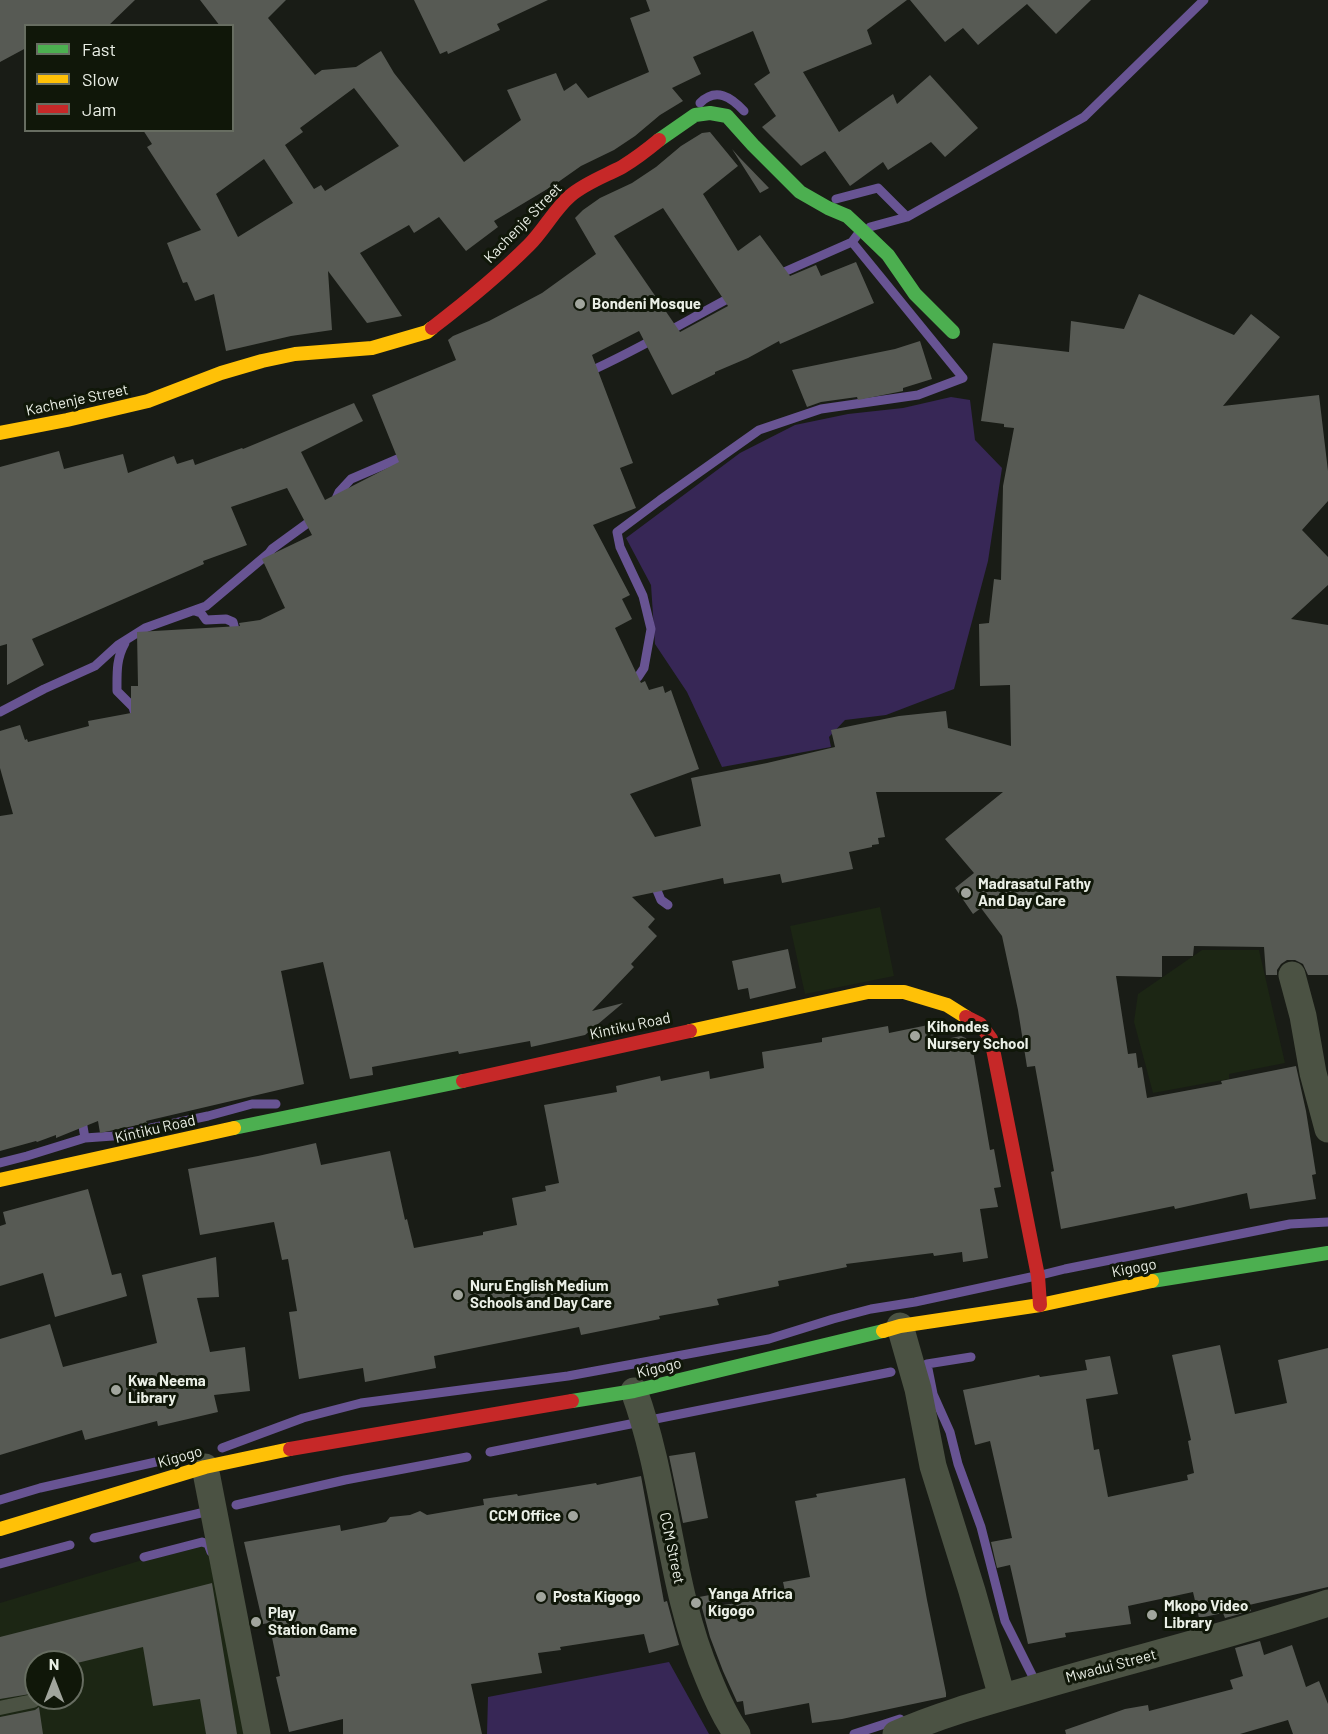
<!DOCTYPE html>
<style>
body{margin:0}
#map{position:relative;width:1328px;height:1734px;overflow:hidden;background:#191c16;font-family:Barlow,sans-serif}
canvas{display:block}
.legend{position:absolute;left:24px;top:24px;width:210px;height:108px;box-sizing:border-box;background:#101709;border:2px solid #676d61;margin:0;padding:8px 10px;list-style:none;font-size:18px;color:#eaefe6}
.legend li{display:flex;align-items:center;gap:12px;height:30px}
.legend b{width:30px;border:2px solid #676d61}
.north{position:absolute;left:24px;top:1650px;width:60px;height:60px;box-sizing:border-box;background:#101709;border:2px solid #676d61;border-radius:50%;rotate:0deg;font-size:16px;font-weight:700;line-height:24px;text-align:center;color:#eaefe6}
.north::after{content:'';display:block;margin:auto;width:21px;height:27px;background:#a1a59d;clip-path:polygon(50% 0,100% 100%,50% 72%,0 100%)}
</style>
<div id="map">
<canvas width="1328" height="1734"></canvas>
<ul class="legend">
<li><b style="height:8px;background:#4caf50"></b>Fast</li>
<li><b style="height:8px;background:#ffc107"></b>Slow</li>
<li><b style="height:8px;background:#c62828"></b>Jam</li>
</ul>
<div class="north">N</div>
</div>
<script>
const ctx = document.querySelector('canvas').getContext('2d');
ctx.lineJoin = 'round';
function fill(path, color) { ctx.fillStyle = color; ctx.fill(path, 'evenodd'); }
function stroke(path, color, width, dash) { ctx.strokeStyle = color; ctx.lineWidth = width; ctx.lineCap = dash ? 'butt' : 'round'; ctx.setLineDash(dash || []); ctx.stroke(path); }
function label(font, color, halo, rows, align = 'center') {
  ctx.font = font + ' Barlow,sans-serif'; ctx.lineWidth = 6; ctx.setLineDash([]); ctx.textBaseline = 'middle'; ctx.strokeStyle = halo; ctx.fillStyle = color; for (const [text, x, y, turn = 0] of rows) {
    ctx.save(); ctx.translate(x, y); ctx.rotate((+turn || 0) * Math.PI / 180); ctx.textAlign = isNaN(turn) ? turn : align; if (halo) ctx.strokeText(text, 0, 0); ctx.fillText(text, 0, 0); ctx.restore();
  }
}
fill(new Path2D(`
 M880 907 894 976 805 994 790 926Z
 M1202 950H1259L1285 1063 1229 1074V1079L1153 1093 1134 1022 1138 994Z
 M205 1541 227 1636 244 1734H0V1603ZM36 1662H72V1698H36Z`), '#1c2614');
fill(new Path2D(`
 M951 397 970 400 975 440 1002 468 988 561 954 689 886 715 845 720 829 737 831 747 722 767 687 692 655 644 651 585 626 538 740 453 795 425 848 414 903 408Z
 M669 1662 709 1734H487L488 1697Z`), '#372756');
stroke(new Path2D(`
 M700 103C716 87 731 97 744 111
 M836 199 878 188 907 217
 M870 227 907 217 1084 117 1204 0
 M775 276 852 242 858 234
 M586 373C636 351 684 322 733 296
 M334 503 339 492 351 479 407 455
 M195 611 201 613 206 620 226 619 233 622 237 637
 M125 643C116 659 117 673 117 691L133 707 135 714
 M629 682 638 677 644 668 651 629 643 596 620 547 617 532 660 500 759 430 821 409 918 395 963 378 852 242
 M0 712 44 689 95 666 118 645 145 628 206 606 269 553 272 549 316 517
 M653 881 661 900 668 905
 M85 1138 113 1136 208 1116 252 1104H276
 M0 1163 27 1156 85 1138 81 1115
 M1045 1274 1065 1269 1290 1224 1328 1222
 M971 1357 927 1364 933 1394 950 1432 958 1464 981 1527 1005 1621 1033 1677
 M222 1448 303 1418 361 1403 568 1376 666 1358 769 1339 833 1319 871 1309 915 1302 1031 1277
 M490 1452 891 1372
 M0 1500 40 1488 196 1453
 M236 1505 345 1480 467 1457
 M94 1538 205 1512
 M144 1557 202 1542 208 1544 211 1552
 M0 1564 70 1545
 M854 1734 900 1719`), '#685493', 9);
fill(new Path2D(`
 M0 0H135L108 26H26V48L0 62Z
 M200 0H286L268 18 315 75 322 70 356 67 381 51 394 73 464 162 521 120 507 90 556 73 564 91 576 83 588 98 649 72 630 18 650 11 646 0H907L867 30 872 44 803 72 839 132 893 94 897 104 930 75 978 128 945 157 931 142 888 170 883 162 850 186 825 151 801 166 762 127 776 116 754 84 770 73 753 31 693 57 701 74 672 88 683 101 660 115 635 136 614 150 581 166 554 185 494 221 498 227 466 251 439 217 414 233 409 225 360 253 402 316 367 323 328 271 332 330 291 336 226 351 214 294 195 301 187 282 183 283 167 243 201 230 147 147 152 144 143 130H232V26H220ZM354 88 399 146 325 191 321 185 314 189 285 145 303 132 300 128ZM264 159 293 203 238 237 216 194Z
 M414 0H548L497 24 500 30 448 54 447 51 440 54Z
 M910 0H1091L1056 34 1027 4 978 45 963 28 945 42Z
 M710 132 738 166 703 194 738 251 760 235 790 276 816 265 821 276 856 262 874 303 780 344 779 341 748 358 715 372V374L672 395 639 331 592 355 633 463 620 468 636 508 593 525 630 595 622 599 632 619 615 628 641 683 645 681 649 690 663 686 665 693 671 690 699 769 630 794 655 837 701 826 691 778 767 763 835 747 831 730 899 716 946 711 948 728 1011 746 1010 685 980 686 979 624 989 623 994 579 1001 580 1003 486 1014 428 1004 427V424L981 421 993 343 1069 352 1071 321 1124 329 1139 294 1234 335 1251 314 1280 337 1223 406 1319 395 1328 471V501L1302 530 1328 557V585L1291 619 1328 625V975H1308L1303 964 1295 960H1287L1281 964 1277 970V975H1266L1264 947 1194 946 1193 956H1162V977L1116 976 1128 1054 1136 1053 1138 1068 1142 1067 1147 1098 1222 1084 1221 1081 1296 1066 1306 1111 1316 1174 1312 1175 1316 1199 1250 1209 1247 1193 1175 1209 1174 1206 1061 1229 1051 1172 1054 1171 1035 1066 1027 1067 1018 1010 1002 936 981 908 973 914 955 888 974 873 945 839 1003 792H876L885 837 878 838 879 844 872 845V847L849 852 853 869 782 883 780 874 724 884 723 878 632 897 655 919 648 927 657 936 631 964 634 967 592 1011 623 1003 585 1035 531 1047 530 1041 459 1054 458 1051 372 1067 373 1075 350 1079 323 962 281 971 304 1084 146 1121 147 1123 100 1133 98 1121 56 1138V1135L37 1142 36 1141 0 1151V816L13 814 0 768V731L20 725 25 740 27 739 28 742 89 726 88 721 131 713V686H138L137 632 240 626 239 623 260 620 285 608 262 559 312 535 287 488 231 507 247 545 203 561 204 564 32 639 44 665 7 685V644L0 646V467L59 451 64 469 123 454 128 473 174 456 177 464 193 459 195 465 242 448 243 449 354 403 363 421 301 452 325 500 399 462 372 395 456 360 448 340 453 336 489 321 542 293 596 254 575 218 583 210 600 198 632 183 656 167 681 146 702 133ZM663 208 728 306 680 332 614 236Z
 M732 149 740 158 769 188 760 193Z
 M920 341 932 379 903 388V391L858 400 857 397 821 402 807 407 792 370 895 349Z
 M788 949 796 988 750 999 748 988 738 990 732 961Z
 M933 1024 936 1041 961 1036 968 1039 972 1045 990 1150 994 1149 1001 1187 994 1188 998 1207 980 1209 988 1258 963 1262 962 1252 934 1256 933 1253 846 1264 847 1267 778 1281 779 1286 717 1299 719 1305 659 1316 660 1319 581 1335 579 1327 434 1356 436 1368 365 1382 363 1368 299 1379 289 1312 297 1311 288 1259 282 1260 274 1222 200 1235 188 1169 258 1156 316 1143 321 1165 390 1151 405 1220 407 1219 414 1248 483 1235V1232L517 1225 512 1198 546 1191 545 1186 559 1183 544 1105 617 1092 616 1086 660 1076 661 1081 709 1071 710 1079 764 1068 762 1052 822 1042V1038L888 1026 889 1033Z
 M88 1189 112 1275 121 1273 127 1296 55 1317 43 1273 0 1286V1226L6 1224 3 1212Z
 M216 1257 219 1297 197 1298 210 1352 245 1347 250 1391 214 1395 218 1412 158 1426 157 1421 85 1440 82 1430 0 1455V1339L50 1324 63 1367 157 1343 142 1275Z
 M1220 1345 1235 1414 1287 1403 1278 1360 1328 1348V1587L1249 1605 1251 1611 1225 1618 1223 1613 1199 1618 1193 1592 1128 1606 1131 1624 1065 1633 1066 1637 1028 1644 1010 1565 997 1568 991 1542 1012 1538 990 1441 975 1445 963 1390 1039 1375 1040 1377 1087 1370 1085 1360 1110 1356 1118 1394 1086 1399 1094 1450 1099 1449 1108 1497 1188 1480 1187 1475 1194 1473 1188 1441 1191 1440 1172 1355Z
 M695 1452 708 1518 683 1523 669 1456Z
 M641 1476 664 1602 667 1601 679 1645 649 1653 644 1634 560 1647 561 1650 538 1653 542 1673 471 1684 482 1734H343V1719L289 1732 276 1677 280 1676 269 1623 263 1624 244 1542 340 1525 341 1531 386 1522 390 1517 410 1515 420 1511 427 1515 484 1505 483 1499 517 1494 518 1496 596 1483 597 1485Z
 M905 1478 927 1600 946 1693V1697L842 1719 812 1723 809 1703 745 1715 743 1701 737 1702 723 1671 710 1637 699 1597 715 1594 716 1606 786 1596 783 1582 810 1577 795 1501 817 1497 816 1494Z
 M212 1583 237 1734H206L200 1699 153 1706 143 1647 77 1663 82 1684 72 1686V1662H36V1693L0 1699V1637Z
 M1260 1641 1264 1655 1292 1645 1306 1687 1319 1681 1328 1704V1734H1293L1288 1720 1240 1734H1066L1065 1730 1125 1709 1148 1705 1149 1711 1233 1689 1230 1680 1243 1676 1235 1648Z
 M39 1707 43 1734H0V1717L35 1710Z`), '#575a54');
stroke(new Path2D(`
 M0 1708 33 1701`), '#4b5243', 14);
stroke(new Path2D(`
 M1292 975 1303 1016 1313 1073 1328 1129
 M900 1326 918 1389 933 1466 972 1591 1002 1697
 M634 1391C668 1484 669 1586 708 1677 716 1697 725 1717 737 1734
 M205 1467 257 1734
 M896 1734C937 1716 979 1704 1021 1692 1123 1661 1227 1637 1328 1603`), '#4b5243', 27);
stroke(new Path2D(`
 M659 140 695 115 710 113 727 116 753 145 800 192 828 208 847 216 862 230 888 255 915 294 953 332
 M234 1128 463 1081
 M1152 1281 1328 1253
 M572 1401 634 1391 883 1331`), '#4caf50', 14);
stroke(new Path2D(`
 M0 433 67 420 148 401 221 373 262 361 295 354 372 348 427 332 432 328
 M690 1031 868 992H904L947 1005 966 1017
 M0 1180 234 1128
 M883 1331 900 1326 1040 1305 1152 1281
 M0 1529 205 1467 290 1449`), '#ffc107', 14);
stroke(new Path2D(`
 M432 328C466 302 499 275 529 245 544 230 554 210 570 196 585 183 605 176 622 167 635 159 647 150 659 140
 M966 1017 980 1024 991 1039 1038 1276 1040 1305
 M463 1081 690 1031
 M290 1449 572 1401`), '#c62828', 14);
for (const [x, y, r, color] of [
 [580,304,6,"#a1a59d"],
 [966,893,6,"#a1a59d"],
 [915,1036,6,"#a1a59d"],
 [458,1295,6,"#a1a59d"],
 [116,1390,6,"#a1a59d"],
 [573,1516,6,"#a1a59d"],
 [541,1597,6,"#a1a59d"],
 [696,1603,6,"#a1a59d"],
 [1152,1615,6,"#a1a59d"],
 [256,1622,6,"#a1a59d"]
]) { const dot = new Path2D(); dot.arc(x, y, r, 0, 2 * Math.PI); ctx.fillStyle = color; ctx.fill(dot); stroke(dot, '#101709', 2); }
label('15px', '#eaefe6', '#101709', [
 ["Kachenje Street",523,223,-46],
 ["Kachenje Street",77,400,-12],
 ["Kintiku Road",630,1026,-12],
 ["Kintiku Road",155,1129,-13],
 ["Kigogo",1134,1268,-11],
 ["Kigogo",659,1368,-13],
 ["Kigogo",180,1457,-16],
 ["CCM Street",672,1548,78],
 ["Mwadui Street",1111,1666,-15]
]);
label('bold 15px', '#eaefe6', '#101709', [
 ["Bondeni Mosque",592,304],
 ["Madrasatul Fathy",978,884],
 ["And Day Care",978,901],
 ["Kihondes",927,1027],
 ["Nursery School",927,1044],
 ["Nuru English Medium",470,1286],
 ["Schools and Day Care",470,1303],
 ["Kwa Neema",128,1381],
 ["Library",128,1398],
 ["CCM Office",561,1516,"right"],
 ["Yanga Africa",708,1594],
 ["Kigogo",708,1611],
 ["Posta Kigogo",553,1597],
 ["Mkopo Video",1164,1606],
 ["Library",1164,1623],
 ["Play",268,1613],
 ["Station Game",268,1630]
], 'left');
</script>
